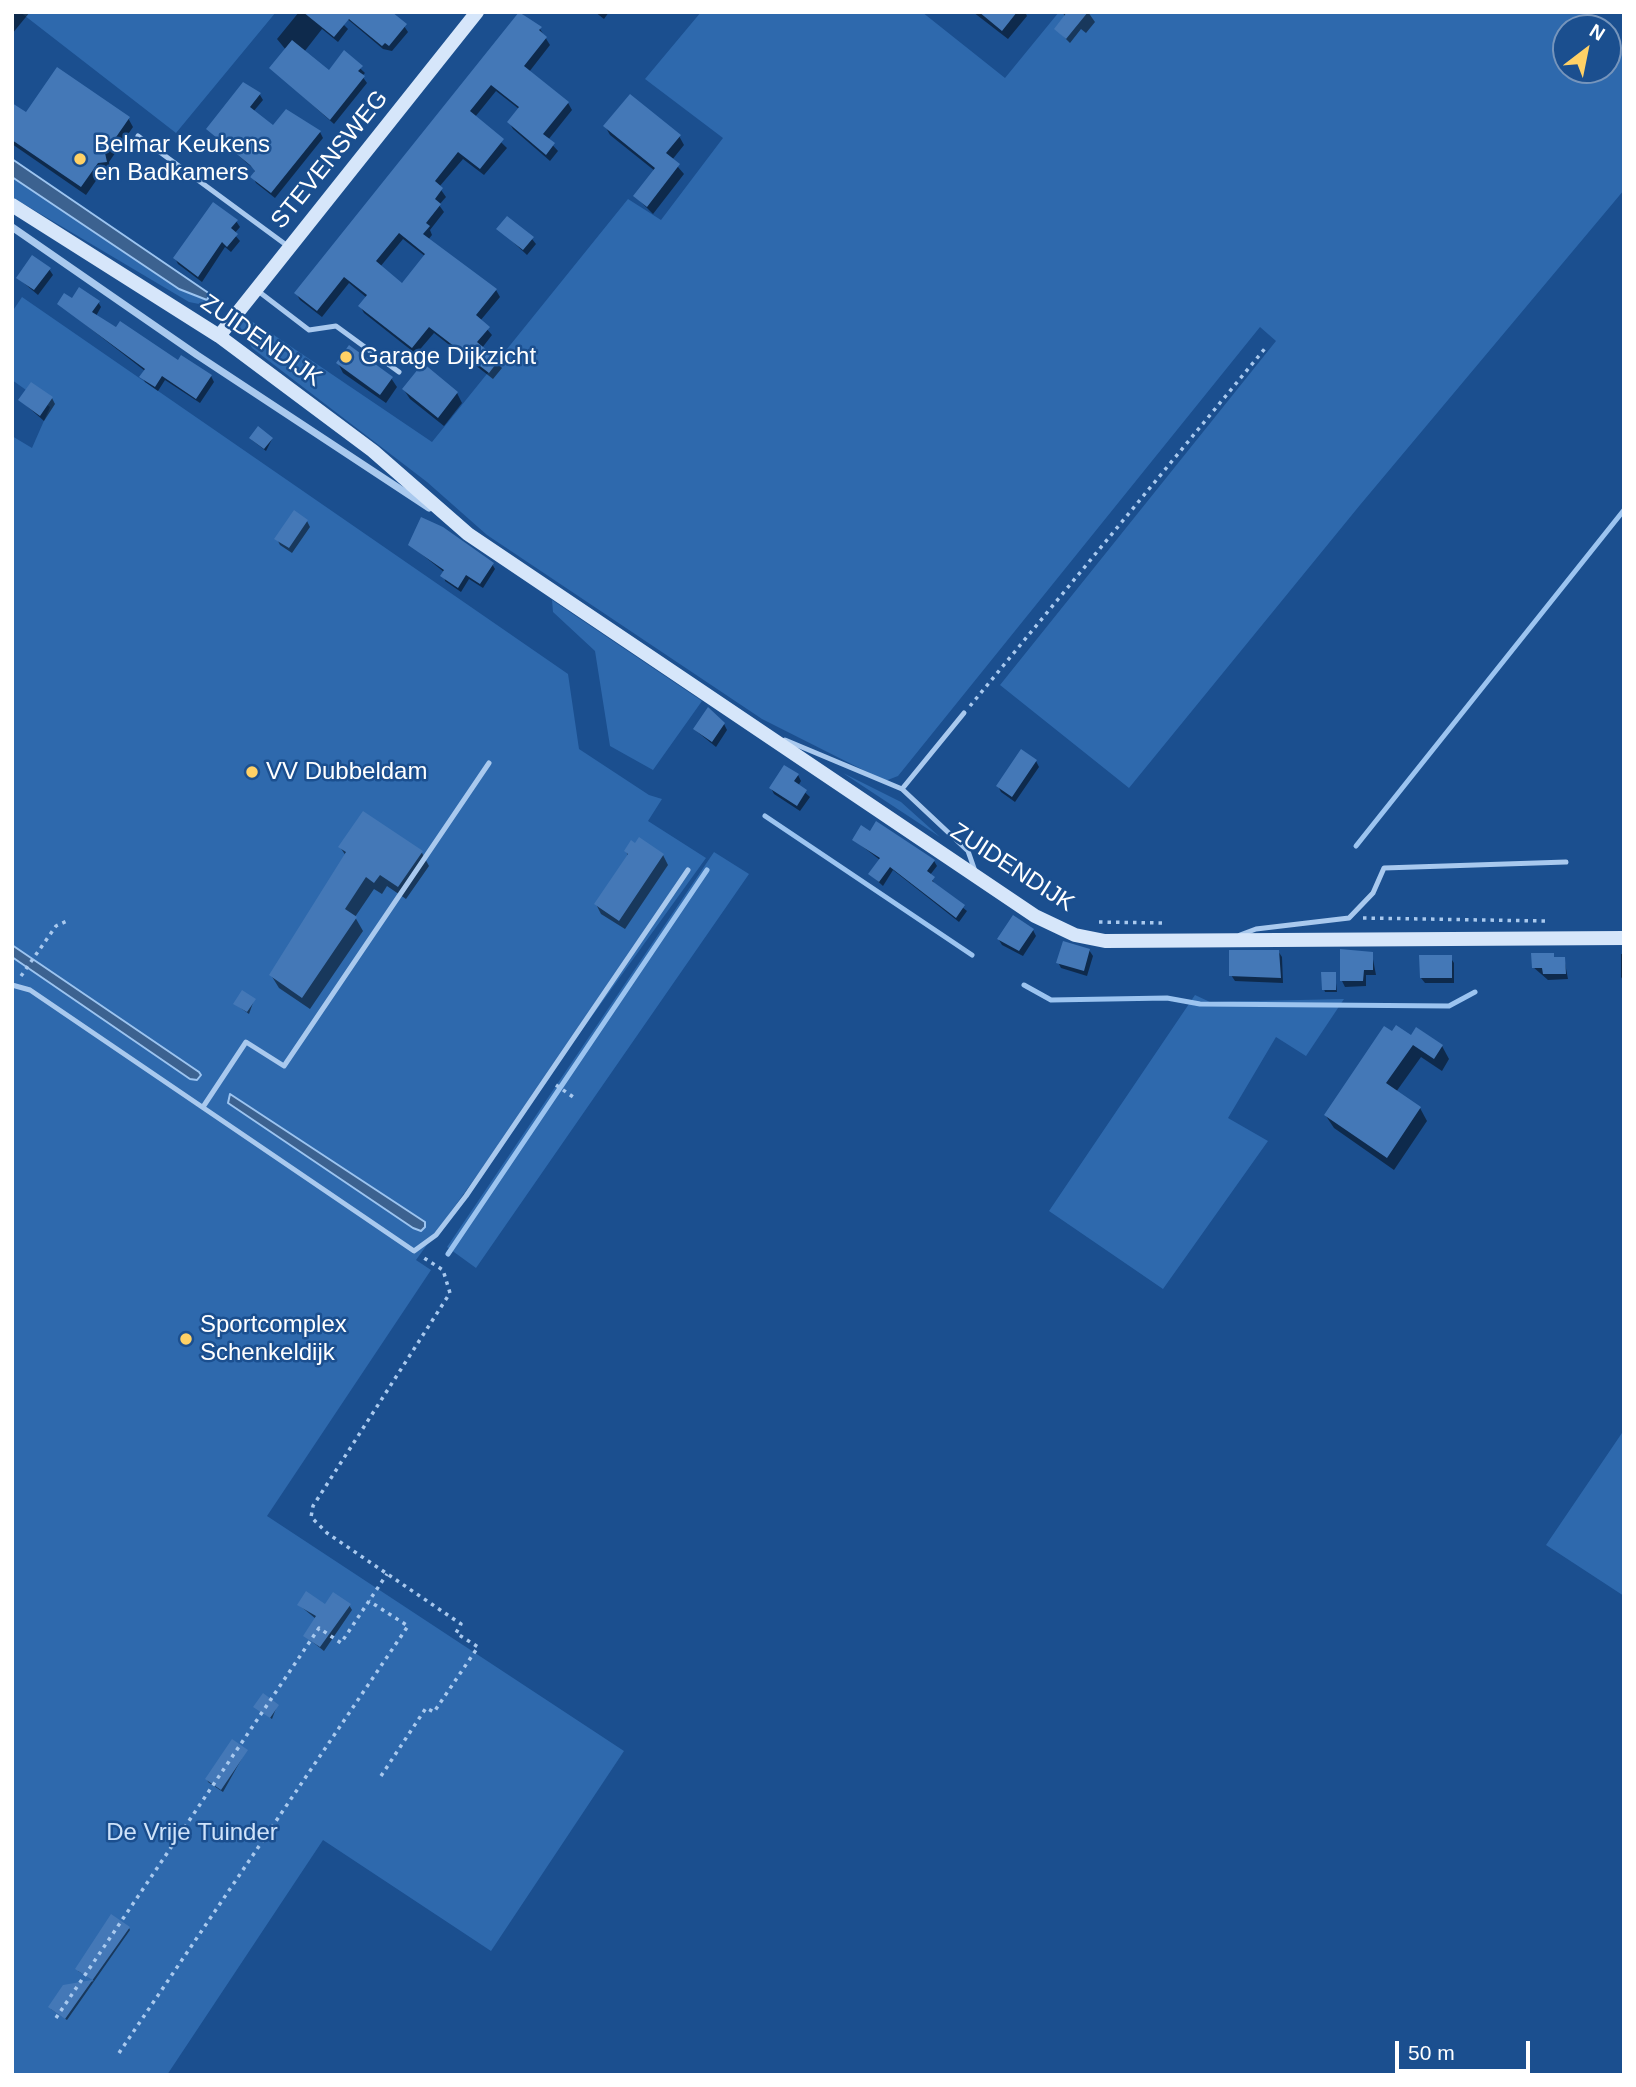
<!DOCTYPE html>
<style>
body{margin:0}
#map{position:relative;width:1636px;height:2087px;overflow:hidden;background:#1b4f8f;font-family:Arial,sans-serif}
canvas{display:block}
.frame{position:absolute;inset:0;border:14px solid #fff;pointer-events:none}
.north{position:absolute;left:1552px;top:14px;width:70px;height:70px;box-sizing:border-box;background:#1b4f8f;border:2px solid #7695bc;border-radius:50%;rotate:32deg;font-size:19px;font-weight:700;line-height:28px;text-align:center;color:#fff}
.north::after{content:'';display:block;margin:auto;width:24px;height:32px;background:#ffd166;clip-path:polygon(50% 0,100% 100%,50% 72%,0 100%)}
.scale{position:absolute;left:1395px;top:2041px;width:135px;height:32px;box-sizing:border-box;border:4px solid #fff;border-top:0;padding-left:9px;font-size:21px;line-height:24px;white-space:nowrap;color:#fff;-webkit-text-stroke:5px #1b4f8f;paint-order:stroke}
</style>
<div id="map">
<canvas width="1636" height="2087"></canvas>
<div class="frame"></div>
<div class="north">N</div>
<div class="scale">50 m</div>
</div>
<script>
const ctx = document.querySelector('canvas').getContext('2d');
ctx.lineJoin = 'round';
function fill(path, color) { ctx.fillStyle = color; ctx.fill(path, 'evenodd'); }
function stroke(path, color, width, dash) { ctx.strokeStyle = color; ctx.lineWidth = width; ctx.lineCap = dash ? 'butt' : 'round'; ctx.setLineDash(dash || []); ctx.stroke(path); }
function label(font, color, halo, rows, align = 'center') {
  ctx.font = font + ' Arial,sans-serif'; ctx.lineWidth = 5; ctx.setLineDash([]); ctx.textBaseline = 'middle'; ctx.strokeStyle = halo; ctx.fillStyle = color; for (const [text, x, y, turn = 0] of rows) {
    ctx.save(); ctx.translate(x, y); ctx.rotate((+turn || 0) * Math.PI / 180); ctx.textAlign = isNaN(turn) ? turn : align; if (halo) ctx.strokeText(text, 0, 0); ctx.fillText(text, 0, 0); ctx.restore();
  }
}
fill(new Path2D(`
 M20 12H276L176 133Z
 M701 12H922L1005 78 1059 12H1589L1605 28H1566V70H1608V31L1624 47V190L1360 505 1129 788 1000 685 1276 341 1260 327 898 776 885 781 762 719 487 535 427 482 252 348 239 325 243 317 262 327 432 442 628 199 661 220 723 138 645 79Z
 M12 177 179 289 213 302 204 305 189 302 12 197Z
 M22 297 568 674 579 749 649 795 662 799 648 821 706 858 416 1260 431 1270 267 1516 624 1751 491 1951 323 1840 167 2075H12V436L32 448 50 407 12 380V312Z
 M552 600 702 701 653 770 610 746 595 651 553 612Z
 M843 773 901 802 940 837Z
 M714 852 749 874 476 1268 447 1247Z
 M1195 995 1210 1002 1344 999 1306 1056 1276 1037 1228 1118 1268 1141 1163 1289 1049 1211Z
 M1624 1430V1596L1546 1545Z`), '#2e69ad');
const water = new Path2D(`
 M12 159 210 294 207 300 179 289 12 177Z
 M12 945 199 1072 201 1075 197 1080 190 1079 12 957Z
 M230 1094 425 1222V1227L421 1231 413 1228 228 1103Z`);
fill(water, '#3c6290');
stroke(water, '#9cc4f0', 2);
fill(new Path2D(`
 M12 12H30L12 34Z
 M299 12H331L348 29 338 42 322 29 304 52 329 72 344 53 365 73 362 76 367 83 334 124 271 68 286 50 277 39Z
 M595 12H609L604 19Z
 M973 12H1025L1027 16 1008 39Z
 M1063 12H1088L1095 22 1086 33 1081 29 1070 43 1056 29 1065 18Z
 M521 13 540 29 550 45 529 72 568 103 572 110 548 140 558 151 550 161 513 129 509 122 519 109 496 91 475 117 507 148 484 175 463 159 439 187 446 197 439 205 444 212 430 230 432 235 428 240 496 290 500 297 480 321 492 335 482 348 502 368 493 379 434 333 416 354 364 313 360 306 367 298 349 283 322 317 300 300 296 293ZM403 239 426 257 403 285 380 267Z
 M345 17 404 26 408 32 392 51 383 49Z
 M244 85 260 95 263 100 253 112 273 128 286 111 320 132 323 138 275 198 256 183 253 177 255 170 208 129Z
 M12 106 26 115 128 118 133 127 109 162 110 170 102 172 86 195 12 144Z
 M605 126 679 136 684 145 672 160 684 174 653 214 635 196 655 171 610 135Z
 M236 221 240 227 234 234 240 241 231 252 225 247 202 282 178 264 175 258Z
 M499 229 532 239 536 244 527 255Z
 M49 269 53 275 38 295 18 278Z
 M72 300 98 302 101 307 96 316 178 362 211 376 214 382 200 403 165 380 158 391 145 382 142 377 145 371 59 304Z
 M338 363 391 378 397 387 386 403 343 373Z
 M423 365 457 393 462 403 444 426 410 399 404 390Z
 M52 398 55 404 44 421 20 400Z
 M272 439 266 451 252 440Z
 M307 521 310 527 292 553 280 545 277 539Z
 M410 545 492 564 495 569 483 588 469 579 461 592 445 581 444 572Z
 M724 724 727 730 716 747 695 730Z
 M1036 761 1039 767 1015 802 1001 792 998 786Z
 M798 775 801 781 798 786 810 797 800 811 774 794 771 788Z
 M854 840 934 861 937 866 930 875 935 885 967 911 959 922 893 870 883 886 870 874 880 860Z
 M340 847 422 853 429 866 406 899 387 886 382 894 374 889 355 917 363 931 310 1009 279 988 271 975 346 856Z
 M626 851 663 855 668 865 625 929 601 914 596 904 628 856Z
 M1033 930 1036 936 1023 956 1002 945 999 940Z
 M1089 950 1093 956 1087 976 1061 968 1058 962Z
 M1278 951 1282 957 1283 983 1235 981 1231 975Z
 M1342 951 1372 954 1376 975H1366V986L1345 987 1342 981Z
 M1621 954H1624V982L1621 977Z
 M1450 957 1454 963V983H1425L1421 978Z
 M1555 958H1564L1568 979 1548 980 1533 967Z
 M1335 974 1337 992H1325L1324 989Z
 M254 1000 249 1014 235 1004Z
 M1392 1034 1442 1046 1449 1059 1442 1071 1421 1057 1396 1092 1420 1108 1427 1121 1394 1170 1334 1128 1326 1116Z
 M299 1605H349L352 1610 324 1651 305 1636 316 1619Z
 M277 1706 272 1719 255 1707Z
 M246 1751 223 1792 208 1782 207 1779Z
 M129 1928 130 1930 67 2020 51 2009 64 1987 94 1981 78 1971Z`), '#0007');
stroke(new Path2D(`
 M765 816 972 955
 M1356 846 1624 510
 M1024 985 1051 1000 1167 998 1200 1004 1449 1006 1475 992
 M448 1254 707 870`), '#9cc4f0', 5);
fill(new Path2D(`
 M303 12H392L407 24 389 46 385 43 382 46 349 19 334 37Z
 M519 12 542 27 539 30 547 37 524 66 569 102 543 134 555 143 546 155 507 122 519 107 491 85 470 111 504 139 480 169 458 152 435 181 443 188 435 199 441 204 426 223 430 226 423 234 497 289 476 315 490 327 477 342 499 360 489 373 429 327 412 348 358 306 367 295 344 277 317 311 294 293ZM399 233 425 254 402 283 376 261Z
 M979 12H1017L1002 31Z
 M1067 12H1088L1066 39 1054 29Z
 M292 40 329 70 344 50 363 66 358 71 365 76 330 120 269 68Z
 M57 67 130 117 105 153 107 162 98 163 81 187 12 140V103L26 112Z
 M243 82 261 93 250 107 273 125 286 109 321 131 271 193 250 177 255 171 250 165 206 129Z
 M630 94 681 135 666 153 680 164 647 207 633 196 655 168 603 126Z
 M213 202 238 220 231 228 238 234 227 247 222 242 198 277 173 258Z
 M507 216 534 237 523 250 496 229Z
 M32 255 51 268 34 290 16 278Z
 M79 287 100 301 92 312 116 327 120 321 178 360 181 355 212 375 196 399 162 376 155 387 139 377 145 369 57 304 64 293 72 298Z
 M349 345 393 377 380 395 336 363Z
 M423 363 458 392 438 418 402 389Z
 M31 382 53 397 40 416 18 400Z
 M258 426 273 438 264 449 249 438Z
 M294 510 308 520 289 548 274 539Z
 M421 517 443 527 494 563 480 584 466 575 458 588 440 576 444 570 408 545Z
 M708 707 725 723 712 742 693 729Z
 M1021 749 1037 760 1012 797 996 786Z
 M784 765 799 774 794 781 807 790 797 806 769 788Z
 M363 811 423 851 398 887 380 875 374 883 366 877 345 909 357 917 302 998 269 975 346 852 338 847Z
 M876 821 935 860 927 871 935 877 932 881 965 905 956 918 890 867 879 882 868 874 880 858 852 840 861 825 870 831Z
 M639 837 664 854 619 921 594 904 628 854 624 851 631 840 635 843Z
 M1013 915 1034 929 1019 951 997 939Z
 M1063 941 1090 949 1084 971 1056 963Z
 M1340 949 1373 952V970H1364L1363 981H1340Z
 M1229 950H1279L1281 978 1229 976Z
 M1531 953H1554V957H1565L1566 974H1543L1542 968H1532Z
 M1419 955H1452V978H1420Z
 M1321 972H1336V990H1322Z
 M242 990 256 999 247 1012 233 1004Z
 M1396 1025 1411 1035 1416 1027 1443 1045 1434 1059 1413 1045 1386 1083 1421 1107 1387 1158 1324 1115 1384 1026 1392 1031Z
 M306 1591 325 1604 333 1592 351 1604 320 1647 303 1636 316 1616 297 1605Z
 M263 1693 279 1705 270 1718 253 1707Z
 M232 1739 248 1750 221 1790 205 1779Z
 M111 1914 130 1927 65 2019 48 2007 63 1985 92 1980 75 1969Z`), '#4478b7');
stroke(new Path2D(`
 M970 706 1267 346
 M1363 918 1545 921
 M1099 922 1165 923
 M21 976 56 926 69 920
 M556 1085 576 1099
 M381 1776 426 1708 434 1712 478 1647 456 1633 461 1624 327 1533 311 1517 313 1506 450 1293 443 1270 424 1258
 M56 2018 319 1628 341 1643 387 1574
 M119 2053 408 1626 369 1601`), '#a9c9ee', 3.5, [3.5, 5]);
stroke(new Path2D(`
 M138 136 289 247
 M258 291 309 330 336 326 399 372
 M785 740 902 789 968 851 975 871
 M902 789 964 713
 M1240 935 1256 929 1349 918 1373 893 1384 868 1566 862
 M12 985 30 990 414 1251 436 1235 466 1196 688 870
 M203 1107 246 1042 284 1066 489 763`), '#a9c9ee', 5);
stroke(new Path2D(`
 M12 227 197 355 429 508`), '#a9c9ee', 7);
stroke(new Path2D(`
 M12 205 219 336 373 451 468 534 1035 916 1075 935 1105 941 1624 938
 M219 336 477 12`), '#d6e6fa', 14);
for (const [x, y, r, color] of [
 [80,159,7,"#ffd166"],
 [346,357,7,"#ffd166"],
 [252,772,7,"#ffd166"],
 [186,1339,7,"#ffd166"]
]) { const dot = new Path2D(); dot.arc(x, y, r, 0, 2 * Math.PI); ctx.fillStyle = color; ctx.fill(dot); stroke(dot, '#1b4f8f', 2.5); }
label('24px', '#fff', '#1b4f8f', [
 ["Belmar Keukens",94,145],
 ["en Badkamers",94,173],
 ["Garage Dijkzicht",360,357],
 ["VV Dubbeldam",266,772],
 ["Sportcomplex",200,1325],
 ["Schenkeldijk",200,1353]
], 'left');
label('24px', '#fff', '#1b4f8f', [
 ["STEVENSWEG",330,160,-51],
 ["ZUIDENDIJK",261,341,35],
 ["ZUIDENDIJK",1012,868,33]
]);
label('24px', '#cfe3fa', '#1b4f8f', [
 ["De Vrije Tuinder",192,1833]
]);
</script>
